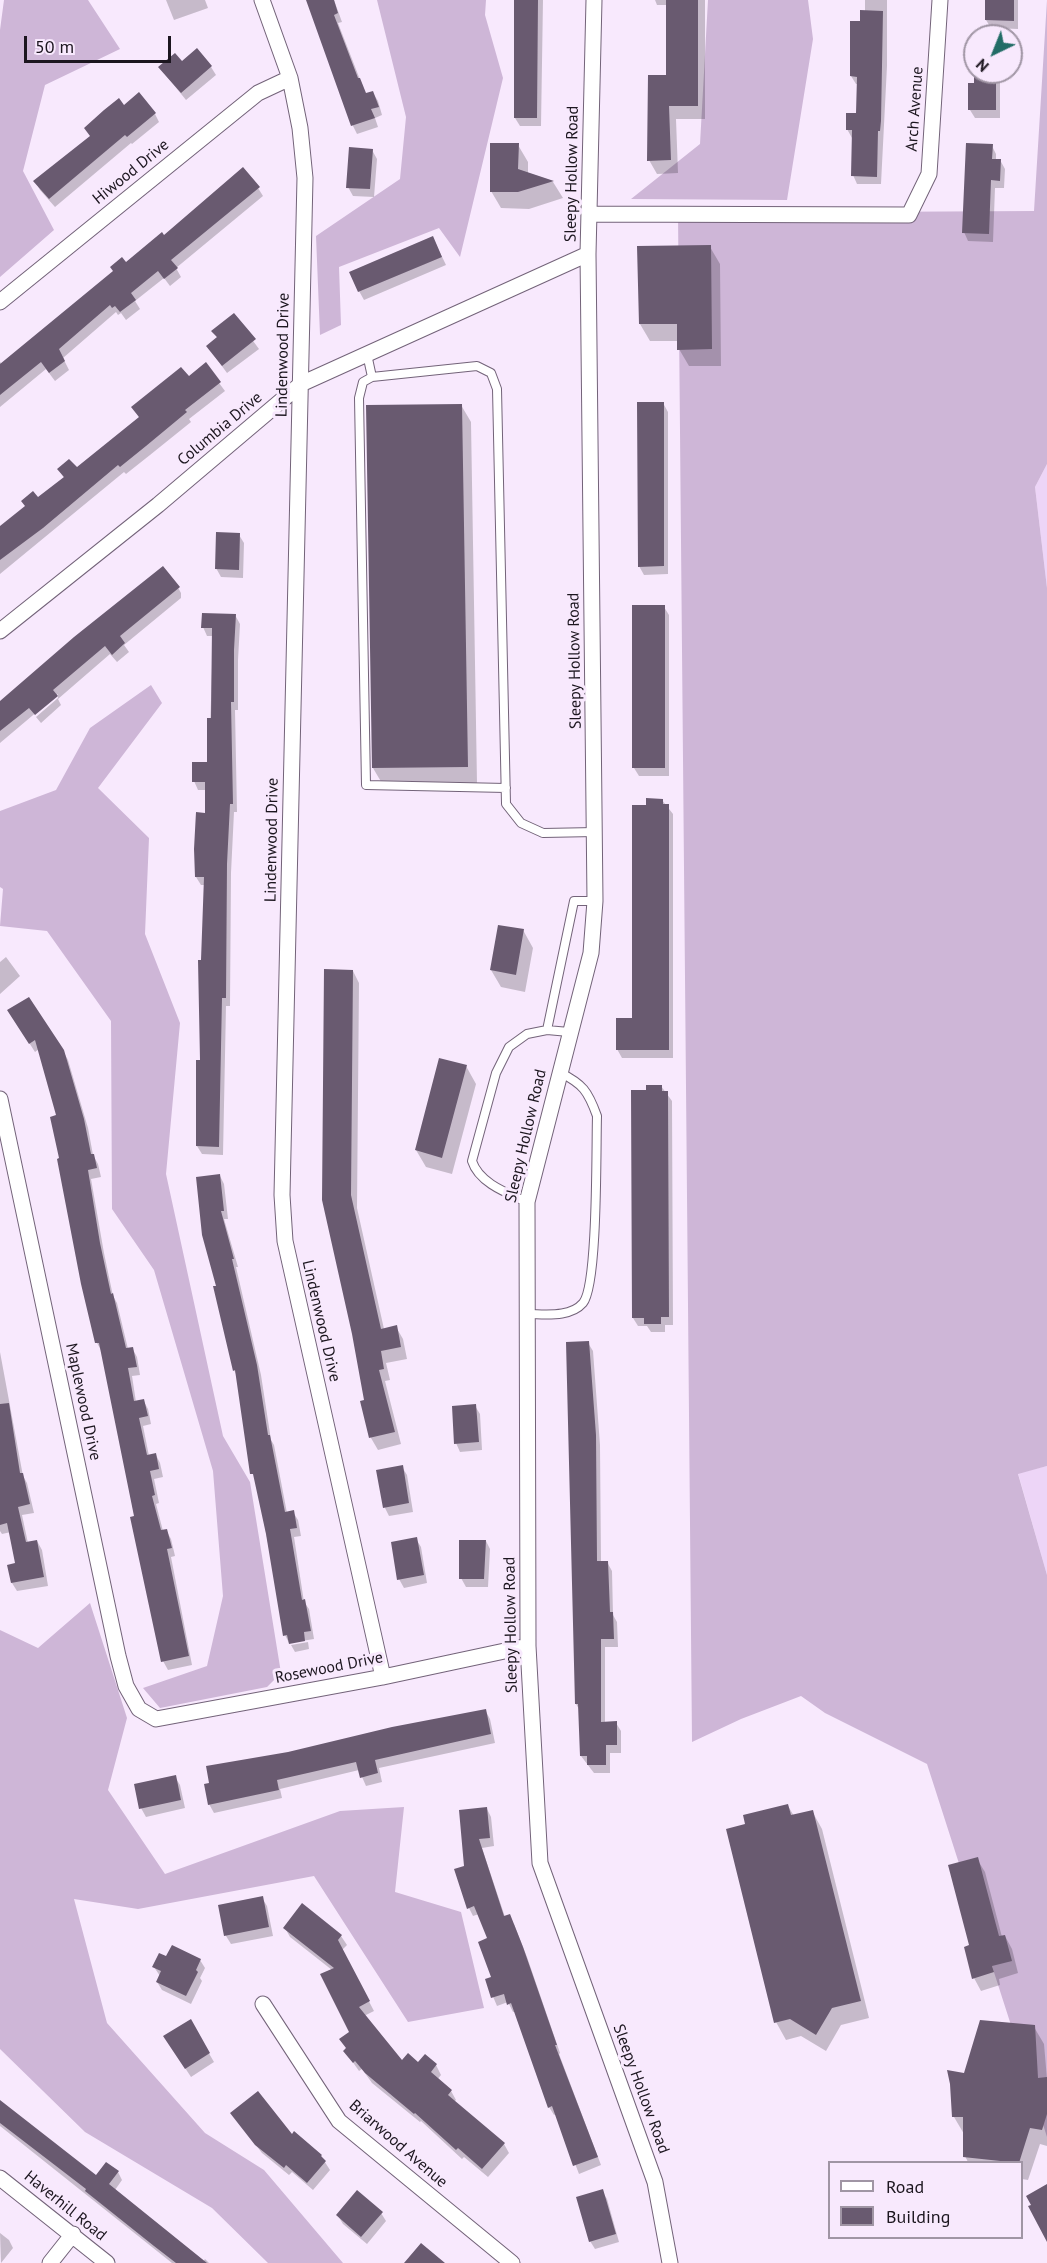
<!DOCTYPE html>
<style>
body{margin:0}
#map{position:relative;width:1047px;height:2263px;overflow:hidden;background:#f8e9fd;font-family:"PT Sans",sans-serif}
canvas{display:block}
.legend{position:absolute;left:828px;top:2161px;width:195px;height:78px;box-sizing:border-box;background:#f8e9fd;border:2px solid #a095a4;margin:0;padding:8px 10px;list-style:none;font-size:18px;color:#1c161f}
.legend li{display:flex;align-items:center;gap:12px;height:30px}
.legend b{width:30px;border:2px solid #a095a4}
.north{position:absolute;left:963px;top:24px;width:60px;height:60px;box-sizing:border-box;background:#f8e9fd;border:2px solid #a095a4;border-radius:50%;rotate:223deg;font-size:16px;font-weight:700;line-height:24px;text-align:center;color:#1c161f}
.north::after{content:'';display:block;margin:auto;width:21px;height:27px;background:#226c66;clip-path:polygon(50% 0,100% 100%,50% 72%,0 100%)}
.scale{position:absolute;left:24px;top:36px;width:147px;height:27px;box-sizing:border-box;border:3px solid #1c161f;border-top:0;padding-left:8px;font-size:18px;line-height:21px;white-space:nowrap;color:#1c161f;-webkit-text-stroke:4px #f8e9fd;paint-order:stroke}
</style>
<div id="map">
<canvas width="1047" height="2263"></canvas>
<ul class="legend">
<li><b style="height:8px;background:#fff"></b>Road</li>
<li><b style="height:16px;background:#695a70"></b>Building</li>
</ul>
<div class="north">N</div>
<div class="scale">50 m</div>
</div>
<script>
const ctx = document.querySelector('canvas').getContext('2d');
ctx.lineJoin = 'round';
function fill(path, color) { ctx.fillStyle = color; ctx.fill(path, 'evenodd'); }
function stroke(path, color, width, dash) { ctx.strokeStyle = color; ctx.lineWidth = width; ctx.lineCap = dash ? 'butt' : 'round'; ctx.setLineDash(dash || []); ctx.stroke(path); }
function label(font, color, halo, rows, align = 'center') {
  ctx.font = font + ' "PT Sans",sans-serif'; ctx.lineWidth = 6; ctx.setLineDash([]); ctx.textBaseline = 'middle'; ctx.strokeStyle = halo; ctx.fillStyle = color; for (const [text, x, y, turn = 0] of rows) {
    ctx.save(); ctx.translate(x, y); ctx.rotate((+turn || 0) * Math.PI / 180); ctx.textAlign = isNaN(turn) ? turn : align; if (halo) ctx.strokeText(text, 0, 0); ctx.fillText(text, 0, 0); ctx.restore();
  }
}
fill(new Path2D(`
 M1047 464V588L1035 487Z
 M1047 1466V1575L1018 1473Z`), '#edd5f7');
fill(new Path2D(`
 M4 0H88L120 49 45 85 23 171 54 230 0 277V30Z
 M377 0H486L485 15 503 78 460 257 439 228 339 267 341 325 320 335 316 236 400 179 406 117Z
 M708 0H808L813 39 787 200 631 199 700 144Z
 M1047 0V464L1035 487 1047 588V1466L1018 1474 1047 1575V2137L927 1764 825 1713 801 1696 741 1719 692 1742 678 213 1034 211Z
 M151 685 162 703 98 788 149 838 145 934 180 1023 166 1174 223 1436 250 1482 281 1673 267 1687 160 1708 143 1688 207 1666 223 1596 213 1471 154 1270 112 1209 111 1021 47 931 0 926 3 889 0 887V811L56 790 90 728Z
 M90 1603 127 1718 108 1790 165 1874 340 1811 404 1807 395 1892 461 1912 484 2008 408 2022 314 1876 138 1909 74 1899 107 2023 205 2133 264 2170 343 2263H268L212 2208 85 2132 0 2049V1630L38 1648Z`), '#ceb6d7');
fill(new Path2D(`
 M166 0H205L208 8 174 20Z
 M307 0H334L342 22 338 23 366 95 373 93 378 101 382 115 375 118 378 127 357 134 353 126Z
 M516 0H543L541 126H520L515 118Z
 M655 0H705V119H676L678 173 657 174 649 160 667 76V5H657Z
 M865 0H887V66L881 184H857L853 175 852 138 847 129 858 115V84H856L851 76 865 12Z
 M986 0H1018V29L991 28 986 20Z
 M211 67 216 75 186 100 160 68Z
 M975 72H1000V118H975L970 110V85H976Z
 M155 114 159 122 132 144 131 143 55 207 40 190 35 181 91 137Z
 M518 145 528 162V173L553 182 563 198 529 209 501 208 491 191Z
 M992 146 996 154V160H1000L1005 169 1004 188H995L993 242 968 241 964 232Z
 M372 150 377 159 374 197 353 196 348 187Z
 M258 188 263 196 176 268 181 277 170 286 164 278 135 301 140 309 126 320 121 313 118 315 116 312 63 358 69 370 55 381 46 369 0 407V362L2 364 126 264 163 237Z
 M433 238 446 265 364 300 359 291Z
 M710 247 720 264 721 366H689L679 349V341H650L640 324Z
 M234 315 259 349 227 373 213 354 218 339 213 331Z
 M205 364 225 391 189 419 191 422 150 455 126 474 124 472 0 574V528L64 478 59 470 76 469 140 419 133 407 188 378Z
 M663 403 668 412V574L644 575 639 566Z
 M461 405 471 422 477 783 383 785 373 768Z
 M239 535 244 543 243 578 221 577 216 568Z
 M176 584 181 593V598L124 645 129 652 117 662 110 654 58 699 61 705 41 723 36 717 58 698V694L0 743V703Z
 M664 607 669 615V776H639L634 768Z
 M235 615 240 624 238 660V710H235L237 812H234L231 873 230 1006H226L223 1155 202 1154 197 1146 202 1062 205 885H201L196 877 207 814 206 790H198L194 781 209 764 213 636H207L203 627Z
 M662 800 673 814V1058H622L617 1049 634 1020 648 806Z
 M523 930 533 948 525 992 501 987 491 970Z
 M6 957 20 976 0 994V962Z
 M353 971 359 983 357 1208 384 1329 396 1327 403 1339 407 1359 386 1363 390 1380 385 1381 401 1444 378 1450 371 1438 361 1402 365 1401 354 1334 323 1199Z
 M14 1019 63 1051 68 1060 88 1128 93 1155 98 1164 101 1177 91 1179 104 1253 113 1296 117 1303 128 1349 132 1348 137 1357 140 1375 132 1376 136 1402 143 1400 148 1409 151 1424 143 1426 149 1456 156 1455 160 1463 163 1477 154 1479 159 1503 156 1504 163 1531 166 1530 171 1539 175 1556 171 1557 192 1665 168 1670 163 1661 102 1352 97 1343 58 1116 39 1049 35 1052Z
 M466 1066 476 1084 452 1174 426 1167 416 1150Z
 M661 1086 672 1101 673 1325H665V1332H651L647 1326H638L633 1318V1092H648Z
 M220 1176 224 1184 228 1219H224L238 1267H236L261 1375 271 1440 274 1445 287 1513 293 1512 298 1520 301 1536 294 1537 304 1602 309 1609 314 1639 289 1643 285 1635 237 1376 234 1370 218 1287Z
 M588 1343 593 1351 600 1445 601 1563 607 1562 612 1571 613 1615 617 1622 618 1647H605V1723H616L621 1731V1753H610V1773H594L581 1756 579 1709 576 1704Z
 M0 1352 23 1476 27 1483 34 1513 22 1515 28 1543 37 1541 42 1550 48 1586 17 1591 12 1583 17 1565 11 1532 2 1534 0 1531Z
 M475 1406 480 1414 482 1450 460 1452 456 1443Z
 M402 1467 407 1475 413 1512 389 1516 385 1508Z
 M416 1539 421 1547 427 1583 404 1588 399 1579Z
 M486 1541 490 1549 488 1587H466L461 1578Z
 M308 1642 309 1649 295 1652 291 1645Z
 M485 1710 490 1719 495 1743 379 1768 382 1782 366 1786 359 1770 280 1789 282 1798 214 1813 209 1804 288 1754Z
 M175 1777 180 1785 185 1808 146 1817 141 1808Z
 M788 1806 794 1816 812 1811 822 1829 869 2018 841 2025 826 2051 801 2036 786 2040 776 2022 747 1825Z
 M487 1809 491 1817 494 1846 482 1848 505 1917 514 1924 527 1957 560 2053 559 2054 601 2165 579 2174 556 2114 554 2115 549 2107 515 2012H513L508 2002 497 2006 486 1980 493 1978 489 1939 479 1914 473 1916 469 1908 465 1867Z
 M977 1859 985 1872 1002 1937 1005 1936 1012 1949 1018 1973 999 1979 1000 1985 981 1991 974 1978 970 1946Z
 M262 1898 267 1906 273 1936 231 1944 226 1936 220 1907Z
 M285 1928 341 1936 347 1945 342 1950 374 2011 364 2016 402 2063 418 2064 425 2056 436 2065 441 2075 437 2080 451 2091 456 2100 454 2102 504 2144 509 2153 488 2177 464 2157 462 2159 421 2121 420 2122 372 2083 362 2069 359 2071 345 2051 351 2032 332 1970 290 1937Z
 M167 1958 200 1960 205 1968 200 1978 202 1981 191 2004 162 1990 157 1982 160 1976 154 1967Z
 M190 2021 214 2062 191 2077 170 2045Z
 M1034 2027 1044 2044 1047 2079V2146L1040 2144 1028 2180 1022 2179V2162H968L965 2156 964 2134 954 2117 965 2075Z
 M0 2102 96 2177 118 2172 122 2180 115 2190 203 2262 205 2259 209 2263H172L0 2126Z
 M237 2121 291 2137 321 2156 330 2170 313 2190 292 2172 289 2175 262 2153Z
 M602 2191 607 2199 619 2242 595 2249 590 2241Z
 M381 2213 386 2221 367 2244 343 2224 338 2216Z
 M0 2233 9 2240 13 2248 1 2263Z`), '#0003');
fill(new Path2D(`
 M306 0H334L338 13 334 15 358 78H360L366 93 373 91 379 107 371 109 375 118 351 126Z
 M514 0H538L537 118H514Z
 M666 0H698V106H669L671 160 647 161 648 75H666Z
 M985 0H1014V21L985 20Z
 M860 10 883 11 881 121 880 131H878L877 177 851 176 852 130H846V113H856L857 77 850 76V21H860Z
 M197 48 212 66 181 93 158 67 175 53 182 61Z
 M974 72H996V110H968V83H974Z
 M139 92 156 113 127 137 125 135 49 199 33 181 90 136 84 128 104 110 119 98 124 105Z
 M490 143H519L518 169 554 181 518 192H490Z
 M966 143 993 144 992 159H1001L1000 181 991 180 989 234 962 233Z
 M349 147 373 149 370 189 346 188Z
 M243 167 260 187 171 260 178 268 164 279 158 271 131 293 136 300 120 312 115 306 112 308 110 305 59 349 65 361 49 373 41 362 0 395V364L113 271 110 267 122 257 126 262 162 232 164 235Z
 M433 236 442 257 358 292 349 272Z
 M711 245 712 349 677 350V324H639L637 246Z
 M234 313 256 339 222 366 206 346 217 337 211 331Z
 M206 362 221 382 185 410 187 412 146 446 120 467 118 465 43 528 0 560V526L25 506 21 501 33 491 38 497 64 477 57 469 69 459 77 467 139 417 131 407 181 367 189 376Z
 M637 402H664V566L638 567Z
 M462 404 468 767 372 768 366 405Z
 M216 532 240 533 239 570 215 569Z
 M163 566 180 587 120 636 125 643 112 655 105 646 53 690 58 696 35 715 29 708 0 731V701L74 637Z
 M632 605H665V768H632Z
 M202 613 236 614 234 650V702H231L233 804H230L227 864 226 998H222L219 1147 196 1146V1060H200L198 960H201L204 877H195L194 849 196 812 205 813V782H192V762H207V718H211L212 628H201Z
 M646 798 663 799V804H669V1050H616V1018H632V805H646Z
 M498 925 524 929 516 975 490 970Z
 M324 969 353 970 351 1195 381 1329 397 1325 401 1347 381 1351 384 1369 379 1370 395 1432 369 1438 360 1401 364 1400 352 1334 322 1200Z
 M29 997 64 1050 84 1119 91 1154H94L97 1168 88 1170 100 1243 111 1294 113 1293 126 1348 133 1347 137 1367 128 1368 134 1401 144 1399 148 1416 139 1418 147 1455 156 1453 159 1469 150 1471 155 1495 152 1496 161 1530 167 1529 172 1548 167 1549 189 1656 161 1662 130 1517 134 1516 99 1343H95L81 1284 57 1159 59 1158 50 1117 56 1115 35 1040 29 1044 7 1010Z
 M439 1058 467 1065 442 1158 415 1150Z
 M646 1085H662V1091H668L669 1317H661V1324H644V1318H632L631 1090H646Z
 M220 1174 224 1211H221L234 1259H232L257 1365 268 1435H270L285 1512 294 1510 297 1528 290 1529 302 1600 305 1599 311 1631 304 1632 305 1641 289 1644 287 1635 283 1636 266 1534 253 1474H250L235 1370 233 1371 213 1286H216L202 1235 196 1177Z
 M589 1341 596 1435 597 1561H608L610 1612H613L614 1639H601V1722L617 1721V1745H606V1765H587V1756H580L578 1704H575L566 1342Z
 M9 1403 20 1473H23L30 1504 18 1507 26 1542 37 1540 44 1577 11 1583 7 1565 15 1563 7 1523 0 1525V1404Z
 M476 1404 479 1442 454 1444 452 1406Z
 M403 1465 409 1503 383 1508 376 1470Z
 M417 1537 424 1575 397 1580 391 1542Z
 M459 1540H486L484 1579H459Z
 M486 1709 491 1734 375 1760 378 1773 360 1778 356 1762 277 1780 279 1790 208 1805 204 1784 209 1783 206 1766 288 1752 392 1727Z
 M176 1775 181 1800 139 1809 134 1784Z
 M788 1804 791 1815 813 1810 861 2001 832 2008 816 2035 790 2019 774 2023 726 1829 745 1824 743 1815Z
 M487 1807 490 1838 479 1839 504 1916 510 1914 523 1947 557 2045H555L598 2157 573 2166 552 2106 548 2108 511 2003 507 2005 504 1994 491 1998 485 1979 491 1977 478 1942 487 1938 474 1906 467 1909 454 1869 464 1866 459 1810Z
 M978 1857 999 1936 1005 1935 1012 1961 992 1966 994 1972 972 1979 964 1947 969 1945 948 1865Z
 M263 1896 269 1927 224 1936 218 1905Z
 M302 1903 342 1935 338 1940 370 2001 359 2007 402 2060 408 2053 418 2062 425 2054 437 2064 431 2072 452 2090 448 2095 505 2143 482 2169 458 2148 456 2150 415 2113 414 2114 365 2073 355 2061 353 2063 343 2051 346 2048 339 2039 349 2032 320 1974 334 1968 283 1928Z
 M172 1945 201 1959 196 1970 198 1972 186 1996 156 1982 161 1971 152 1967 159 1953 166 1956Z
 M191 2019 210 2053 185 2069 163 2036Z
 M980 2020 1035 2025 1038 2078 1047 2077V2114L1042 2130 1030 2128 1019 2163 963 2157V2117H952L950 2084 947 2070 964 2073Z
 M258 2091 292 2134 294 2131 322 2155 321 2156 326 2161 307 2183 286 2165 284 2168 255 2145 230 2113Z
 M0 2100 96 2175 106 2162 119 2171 109 2184 207 2263H176L154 2246 85 2191 86 2189 0 2123Z
 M1047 2184V2242L1028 2206 1031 2205 1026 2196Z
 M603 2189 616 2234 589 2242 576 2197Z
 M357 2190 383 2212 361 2237 336 2215Z
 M421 2243 445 2263H404Z`), '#695a70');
const lane = new Path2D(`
 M367 354 372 377
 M506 788 366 785 359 398 363 382 372 377 477 366 491 373 497 389 506 804 521 823 543 833 595 832
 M547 1030 574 901H595
 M527 1202C507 1193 479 1183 472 1161L496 1073 509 1047 527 1034 547 1030 569 1032
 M527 1314C545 1314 570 1318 583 1303 598 1285 596 1147 597 1116 588 1091 583 1084 559 1072`);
const street = new Path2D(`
 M262 0 290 78 300 128 305 178 282 1195 285 1241 383 1677
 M594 0 588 254 595 901 591 953 527 1202 528 1646 540 1863 655 2182 670 2263
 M589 214 909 215 929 174 940 0
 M0 302 258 93 290 78
 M0 631 158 505 301 384 588 254
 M0 1099 118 1656 126 1686 139 1709 156 1719 383 1677 528 1646
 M263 2004 339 2121 512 2263
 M0 2178 107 2263
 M50 2263 73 2234`);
stroke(lane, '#736379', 10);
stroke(street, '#736379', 17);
stroke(lane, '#fff', 8);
stroke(street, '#fff', 15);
label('16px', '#1c161f', '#f8e9fd', [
 ["Arch Avenue",915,109,-86],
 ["Hiwood Drive",131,172,-39],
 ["Sleepy Hollow Road",572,174,-89],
 ["Lindenwood Drive",283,355,-89],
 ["Columbia Drive",220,429,-40],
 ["Sleepy Hollow Road",575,661,-91],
 ["Lindenwood Drive",272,840,-89],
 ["Sleepy Hollow Road",526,1136,-77],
 ["Lindenwood Drive",321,1321,77],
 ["Maplewood Drive",83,1402,78],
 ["Sleepy Hollow Road",511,1625,-91],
 ["Rosewood Drive",329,1668,-11],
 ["Sleepy Hollow Road",641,2089,70],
 ["Briarwood Avenue",398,2144,41],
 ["Haverhill Road",65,2206,39]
]);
</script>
